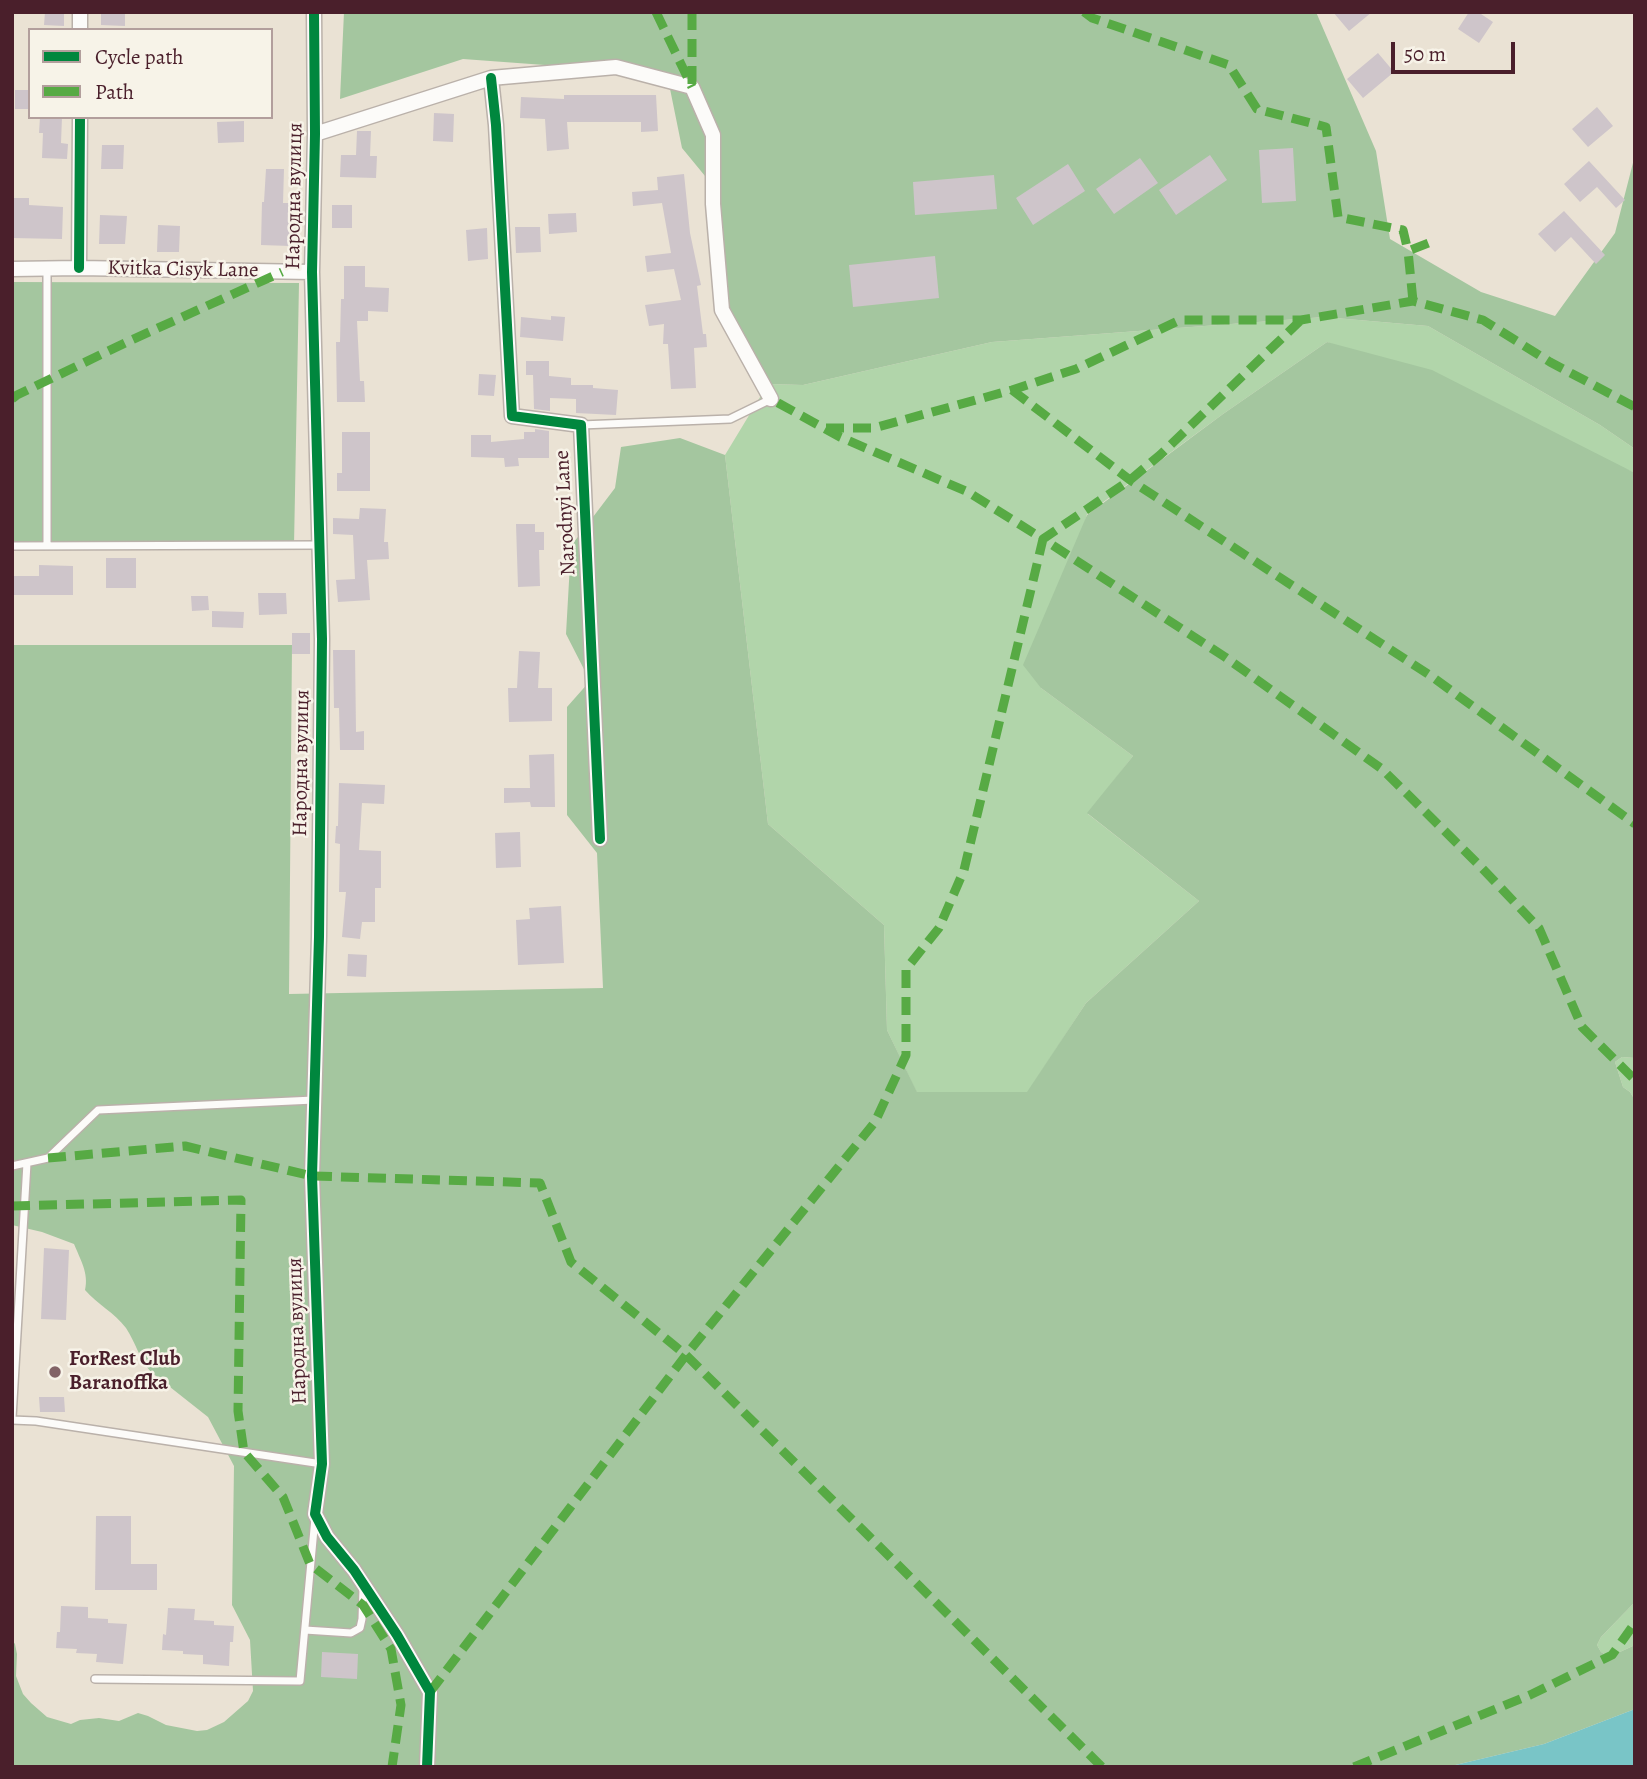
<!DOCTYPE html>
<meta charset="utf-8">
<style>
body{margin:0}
#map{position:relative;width:1647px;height:1779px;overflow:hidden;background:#eae2d4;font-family:Alegreya,serif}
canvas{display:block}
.frame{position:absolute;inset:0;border:14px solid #4a1f2b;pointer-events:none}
.legend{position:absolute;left:28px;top:28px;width:245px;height:91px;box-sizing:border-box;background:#f7f3e8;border:2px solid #b29e9c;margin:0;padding:9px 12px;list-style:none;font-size:21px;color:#4a1f2b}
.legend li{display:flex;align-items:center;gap:14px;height:35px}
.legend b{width:35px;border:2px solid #b29e9c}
.scale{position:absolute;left:1391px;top:42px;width:124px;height:32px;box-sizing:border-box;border:4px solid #4a1f2b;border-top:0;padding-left:9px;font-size:21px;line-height:24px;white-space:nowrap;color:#4a1f2b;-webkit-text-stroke:5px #f7f3e8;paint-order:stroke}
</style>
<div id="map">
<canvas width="1647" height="1779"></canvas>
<div class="frame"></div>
<ul class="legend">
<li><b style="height:9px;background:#00873e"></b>Cycle path</li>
<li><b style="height:9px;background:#57aa44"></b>Path</li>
</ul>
<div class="scale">50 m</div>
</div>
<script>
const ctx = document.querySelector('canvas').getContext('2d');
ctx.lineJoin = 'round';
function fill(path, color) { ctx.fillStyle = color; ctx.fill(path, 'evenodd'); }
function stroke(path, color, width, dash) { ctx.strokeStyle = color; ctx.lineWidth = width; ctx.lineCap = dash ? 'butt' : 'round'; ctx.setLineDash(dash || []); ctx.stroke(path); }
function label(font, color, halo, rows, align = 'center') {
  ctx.font = font + ' Alegreya,serif'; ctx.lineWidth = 5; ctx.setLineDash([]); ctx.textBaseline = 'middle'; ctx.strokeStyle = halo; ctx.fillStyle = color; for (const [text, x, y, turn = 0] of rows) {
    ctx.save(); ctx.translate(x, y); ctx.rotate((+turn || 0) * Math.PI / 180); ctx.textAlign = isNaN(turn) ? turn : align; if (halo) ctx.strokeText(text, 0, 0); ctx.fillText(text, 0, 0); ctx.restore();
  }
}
fill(new Path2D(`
 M1324 317 1428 326 1600 425 1635 449V473L1327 342 1223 414 1087 514 1041 688 1133 756 1088 814 1199 901 1086 1003 1028 1092 917 1093 887 1030 884 925 768 824 725 455 768 384 803 385 992 342Z
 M1622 1057 1635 1058V1100L1630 1092 1623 1087 1615 1062Z
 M1635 1602V1645L1609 1657 1601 1652 1597 1645 1601 1637Z`), '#b1d5aa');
fill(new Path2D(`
 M344 12H1316L1376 151 1390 239 1481 292 1555 316 1615 233 1635 155V449L1600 425 1428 326 1324 317 992 342 803 385 768 384 727 307 719 193 682 148 667 74 463 59 340 99Z
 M12 282 299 283 294 545 12 546Z
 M1327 342 1432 370 1635 473V1058L1622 1057 1615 1062 1623 1087 1630 1092 1635 1100V1602L1601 1637 1597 1645 1601 1652 1609 1657 1635 1645V1709L1544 1744 1447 1767H12V1640L15 1644 17 1654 16 1676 23 1694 31 1703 47 1717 71 1724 80 1720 99 1718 119 1721 138 1713 148 1716 166 1725 197 1731 207 1730 224 1722 248 1701 253 1691 250 1640 232 1605 234 1466 208 1417 151 1372C139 1359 136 1343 126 1328 115 1313 97 1304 85 1290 89 1273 80 1259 74 1244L42 1232 12 1225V645H292L289 994 603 988 597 853 567 815V707L590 681 566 634 571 546 615 488 621 447 680 438 725 455 768 824 884 925 887 1030 917 1092H1027L1086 1003 1199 901 1087 813 1133 756 1041 688 1023 665 1087 515 1223 414Z`), '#a4c69f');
fill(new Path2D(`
 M1635 1709V1767H1447L1544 1744Z`), '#79c5c7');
fill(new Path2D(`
 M45 12H64V26L44 25Z
 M101 12H125V26L101 25Z
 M1333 12H1372L1349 31Z
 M1469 12H1478L1493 22 1479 43 1458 29Z
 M1378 53 1394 72 1363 98 1347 79Z
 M15 90H30V109H15Z
 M564 95H656L658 131 641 132V122H567L569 149 547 151 545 119 520 118 521 97 564 99Z
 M1597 107 1613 126 1588 147 1572 129Z
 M434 113 454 114 453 142 433 141Z
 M40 117H62L61 143 68 144 67 159 42 158 43 133H39Z
 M244 121V142L218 143 217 122Z
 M357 131H371L370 156H377L376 178 340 177 341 155H356Z
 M102 145H124L123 169H101Z
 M1293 148 1296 201 1262 203 1259 150Z
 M1210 155 1227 180 1176 215 1159 190Z
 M1140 158 1158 183 1114 214 1096 189Z
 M1589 161 1625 200 1616 208 1597 187 1580 202 1564 184Z
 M1068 164 1085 191 1033 225 1016 198Z
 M266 169H284L283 203H291L290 246 261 245 262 202H264Z
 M684 174 690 233 701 285 697 286 703 334H706L707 347 694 348 696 388 671 389 668 344H663L664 324 649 326 645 305 681 300 674 269 647 272 645 256 671 253 662 203 633 206 632 192 658 190 657 177Z
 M994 175 997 209 915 215 913 182Z
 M12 198H29V205L63 207 62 239 12 238Z
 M332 205H352V228H332Z
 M1564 211 1605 255 1596 264 1571 237 1555 252 1538 234Z
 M576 213 577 232 549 234 548 214Z
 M100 215 127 216 125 244H99Z
 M158 225 180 226 179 252H157Z
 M515 227H540L541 252 516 253Z
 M487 228 488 259 468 261 466 230Z
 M935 256 939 298 853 307 849 265Z
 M344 266H365V287L389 288 388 312 368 311V321H357L360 381H364L365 402H337L336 342H340L341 299H344Z
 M551 316 565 317 563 341 520 337 521 317 551 320Z
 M526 361H549V376L571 378V385H593V388L618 390 616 415 576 413V399L550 398V411L534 409 533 375H526Z
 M479 374 496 375 494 396 478 395Z
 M535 429 549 431V458H518L519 466 505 467 504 458 471 457V435H491V442L524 439V432H535Z
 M342 432H370V491H337V473H342Z
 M360 508 386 509 384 542H388L389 559 367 560 370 600 338 602 336 580 355 579 353 535 333 534V518L359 519Z
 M516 524H535V532H544V550H539L540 586 518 587Z
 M106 558H136V588H106Z
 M39 565 73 566V595H12V576H39Z
 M258 593H286L287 614 259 615Z
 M191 596H208L209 610 192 611Z
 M212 611 244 612 243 628 212 627Z
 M292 633H310V654H292Z
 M333 650H355L356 732 364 731V750H340L339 708H334Z
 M519 651 540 652 538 688H552V721L509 722 508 688H517Z
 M554 754 555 807H531L530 802 504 803V788H530L529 755Z
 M339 783 385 785 384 804 362 803 359 850 381 851V888H375V922H362L360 939 342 937 346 892H339L340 844 335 843 336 826H338Z
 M520 832 521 867 496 868 495 833Z
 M561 906 564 963 518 965 516 920 530 919 529 908Z
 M348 954 367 955 366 977 347 976Z
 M44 1248 69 1250 66 1320 41 1319Z
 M39 1397H64L65 1412H40Z
 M96 1516H131V1564H157V1590H95Z
 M61 1606 88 1607V1618L108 1619V1623L127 1624 123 1664 96 1662 97 1654 76 1653 77 1649 56 1648 57 1632H60Z
 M168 1608 195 1609 194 1620 214 1621V1625L234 1626 233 1642H230L229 1666 203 1664V1655L183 1654V1651L162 1650 163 1634 166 1635Z
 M322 1652 358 1654 357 1679 321 1677Z`), '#cec5ca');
const lane = new Path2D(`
 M47 268V546
 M581 425 730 419 771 399
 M12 546 320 545
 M12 1166 48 1158 98 1110 314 1100
 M12 1418 27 1163
 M12 1420 36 1421 322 1464
 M305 1630 351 1633 360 1628 362 1619 363 1589
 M95 1679 300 1681 315 1518`);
const street = new Path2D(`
 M314 12 315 134 312 272 322 639 319 937 312 1176 322 1464 315 1514 327 1537 354 1570 397 1635 430 1692 427 1767
 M80 30V12
 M491 78 496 125 512 416 581 425 600 839
 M315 134 491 78 616 67 692 87 713 135V204L722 310 771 399
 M79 268 80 117
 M12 269 79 268 312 272`);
stroke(lane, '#bab1aa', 10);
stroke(street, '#bab1aa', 17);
stroke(lane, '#fcfbf9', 7);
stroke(street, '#fcfbf9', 14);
stroke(new Path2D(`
 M656 12 692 87
 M692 12V84
 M1084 12 1092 18 1229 65 1257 109 1326 127 1338 217 1403 230 1408 251
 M1413 301 1408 251 1431 242
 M1301 320 1160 455 1130 480 1043 539 1225 657 1382 769 1478 864 1539 928 1582 1027 1635 1080
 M1012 390 1130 480 1431 676 1635 824
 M12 399 17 395 127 342 282 272
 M826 428H874L1012 390 1076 369 1180 320H1301L1413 301 1483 320 1550 362 1635 407
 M48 1158 185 1146 312 1176 540 1183 571 1262 686 1355 1102 1767
 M12 1206 241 1200 238 1411 244 1452 283 1497 310 1564 363 1605 391 1649 401 1705 392 1767
 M430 1692 686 1355 875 1122 906 1055V969L939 928 964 870 1043 539 968 492 840 437 771 399
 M1354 1767 1530 1695 1612 1655 1635 1623`), '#57aa44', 9, [18, 9]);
stroke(new Path2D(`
 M314 12 315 134 312 272 322 639 319 937 312 1176 322 1464 315 1514 327 1537 354 1570 397 1635 430 1692 427 1767
 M491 78 496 125 512 416 581 425 600 839
 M79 268 80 117`), '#00873e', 10);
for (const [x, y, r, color] of [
 [55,1372,7,"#826366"]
]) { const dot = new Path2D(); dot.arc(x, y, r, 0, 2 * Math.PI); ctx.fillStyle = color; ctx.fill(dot); stroke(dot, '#f7f3e8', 2.5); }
label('21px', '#4a1f2b', '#f7f3e8', [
 ["Народна вулиця",295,196,-89],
 ["Kvitka Cisyk Lane",183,270,1],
 ["Narodnyi Lane",566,513,-93],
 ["Народна вулиця",302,763,-89],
 ["Народна вулиця",298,1331,-92]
]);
label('bold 21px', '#4a1f2b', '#f7f3e8', [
 ["ForRest Club",69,1360],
 ["Baranoffka",69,1384]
], 'left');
</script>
